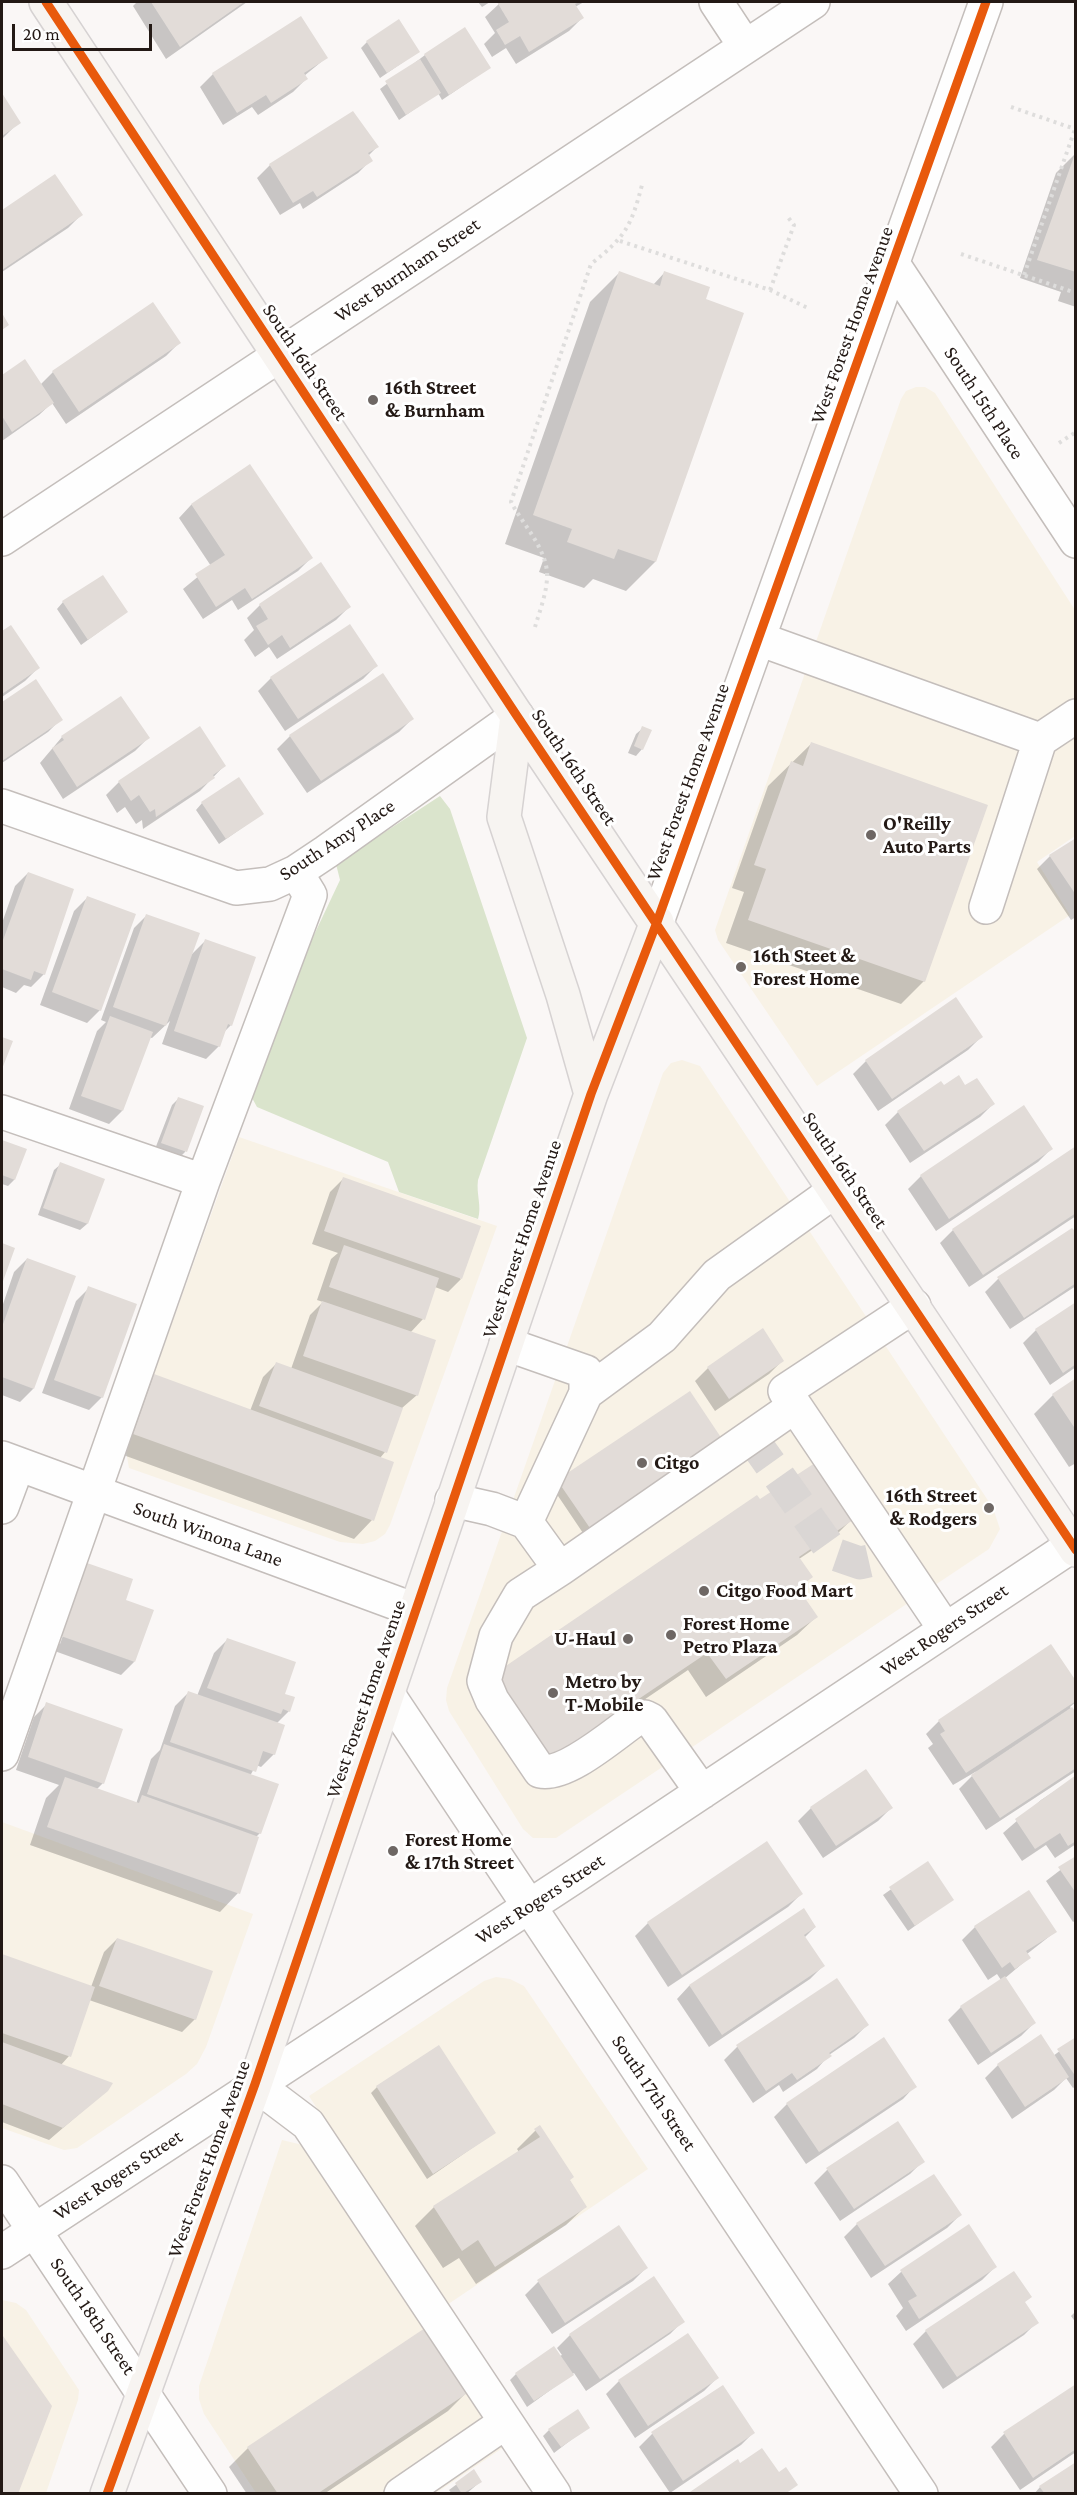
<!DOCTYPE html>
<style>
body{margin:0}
#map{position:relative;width:1077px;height:2495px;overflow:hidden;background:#faf7f6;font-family:"Crimson Pro",serif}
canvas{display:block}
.frame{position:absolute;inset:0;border:3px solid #231915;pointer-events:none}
.scale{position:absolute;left:12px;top:24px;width:140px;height:27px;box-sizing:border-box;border:3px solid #231915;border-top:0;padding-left:8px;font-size:18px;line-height:21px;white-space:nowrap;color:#231915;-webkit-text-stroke:4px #fff;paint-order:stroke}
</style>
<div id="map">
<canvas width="1077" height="2495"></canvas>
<div class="frame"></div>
<div class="scale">20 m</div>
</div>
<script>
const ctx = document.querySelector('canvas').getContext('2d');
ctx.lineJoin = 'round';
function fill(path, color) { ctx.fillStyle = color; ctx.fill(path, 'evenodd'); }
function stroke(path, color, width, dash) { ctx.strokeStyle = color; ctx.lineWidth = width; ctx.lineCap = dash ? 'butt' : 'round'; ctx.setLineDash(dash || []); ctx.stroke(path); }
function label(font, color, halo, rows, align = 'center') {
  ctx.font = font + ' "Crimson Pro",serif'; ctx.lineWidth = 6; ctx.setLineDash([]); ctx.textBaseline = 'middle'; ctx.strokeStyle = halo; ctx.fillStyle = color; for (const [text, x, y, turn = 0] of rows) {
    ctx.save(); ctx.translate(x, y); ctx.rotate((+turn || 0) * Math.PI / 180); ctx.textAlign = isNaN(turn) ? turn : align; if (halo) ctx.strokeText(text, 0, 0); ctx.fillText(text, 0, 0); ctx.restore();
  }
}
fill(new Path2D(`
 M916 387H925L935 393 1075 610V836L1037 862 1070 915 817 1086 718 940 715 930 901 399 906 391Z
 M682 1060 700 1066 993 1508 1000 1529 989 1549 556 1838H533L523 1829 449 1711 446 1700 447 1688 663 1073 671 1063Z
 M239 1137 497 1226 390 1525 385 1534 375 1541 363 1544 340 1542 129 1468 126 1451Z
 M2 1822 253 1914 206 2047 197 2064 186 2074 77 2148 64 2150 2 2128Z
 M496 1977 510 1979 524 1986 648 2169 444 2307 309 2096 484 1981Z
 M282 2140 307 2146 507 2445 436 2493H256L204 2414 199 2399V2386Z
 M2 2300 16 2303 26 2310 79 2390 78 2400 46 2493H2Z`), '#f8f2e6');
fill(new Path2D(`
 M440 796 450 809 527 1038 478 1180C476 1194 482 1206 478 1219L399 1192 388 1162 257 1107 251 1096 305 954 340 880 336 864Z`), '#dae4cc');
fill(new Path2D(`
 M137 2H247L166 59 133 6Z
 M478 2H490L482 7Z
 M501 2H584L575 7 582 18 569 31 516 64 506 48 492 57 484 44 495 33 485 17Z
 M300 18 326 58 304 76 306 79 293 92 258 115 252 107 223 125 200 87 213 74Z
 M367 42 418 52 380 78 361 48Z
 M425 55 489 68 442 100 438 93 399 120 380 89Z
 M2 96 19 122 2 139Z
 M377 147 368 156 371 160 358 173 303 209 300 203 280 215 257 178 270 165Z
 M1075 154 1076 155V307L1058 301 1061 292 1020 278 1056 173Z
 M55 176 81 215 68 228 2 272V212Z
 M665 272 704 300 742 314 655 562 626 591 593 579 584 588 539 572 544 558 505 544 590 302 619 273 653 285Z
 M179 343 166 356 66 424 52 403 39 415 2 441V377L25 361 40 385 53 372Z
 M249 466 311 558 298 571 238 610 232 600 203 619 183 589 211 566 179 518 191 505Z
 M321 564 349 607 336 620 277 659 269 647 255 657 244 640 254 630 247 618 260 605Z
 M63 602 126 612 81 645 57 609Z
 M10 627 38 668 25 681 2 697V633Z
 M376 666 363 679 285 731 258 691 271 678Z
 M35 681 61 719 48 732 2 763V703Z
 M412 719 399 732 307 793 277 749 290 736Z
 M643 728 642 749 636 756 628 753 636 734Z
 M62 737 148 738 135 751 63 799 40 763Z
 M811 744 924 981 901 1004 726 943 744 892 732 888 768 786Z
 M224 766 200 791 143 829 142 820 136 824 125 807 117 813 106 795 119 782Z
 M202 803 262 814 219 844 196 810Z
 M1076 840V917L1071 920 1037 869 1050 856Z
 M28 873 44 974 31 987 24 985 16 993 2 987V923L15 886Z
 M87 898 100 1010 87 1023 40 1005 74 911Z
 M147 915 190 956 205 941 231 1025 224 1032 219 1046 206 1059 162 1044 170 1021 152 1038 149 1037 122 1111 109 1124 69 1109 97 1031 106 1022 101 1020 134 928Z
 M981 1037 968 1050 878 1111 853 1074 866 1061Z
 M943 1087H965L993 1104 980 1117 910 1163 885 1125 898 1112Z
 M178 1099 202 1107 185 1152 179 1158 155 1149 172 1105Z
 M2 1141 25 1150 14 1180 8 1186 2 1184Z
 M1076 1148V1216L969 1287 940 1243 953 1230Z
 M1051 1149 1038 1162 936 1231 908 1189 921 1176Z
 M61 1164 103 1179 87 1224 80 1230 38 1215 54 1170Z
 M343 1179 461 1279 448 1292 435 1287 423 1319 410 1333 417 1395 402 1408 385 1452 380 1458 372 1520 354 1539 115 1452 135 1395 154 1376 250 1411 263 1377 276 1364 291 1369 310 1315 323 1302 317 1300 331 1259 338 1253 312 1244 330 1192Z
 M1076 1235V1286L1010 1329 985 1292 998 1279Z
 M27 1259 74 1277 33 1389 20 1402 2 1395V1307L14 1272Z
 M89 1288 102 1397 89 1410 42 1393 76 1301Z
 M1076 1304V1367L1050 1385 1023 1343 1036 1330Z
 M782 1361 769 1374 715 1411 695 1381 708 1368Z
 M1076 1380V1463L1069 1467 1034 1414 1053 1395Z
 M724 1445 587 1539 552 1487Z
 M761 1501 851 1520 838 1533 799 1559 811 1577 798 1590 816 1617 797 1635 706 1697 688 1670 532 1776Z
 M88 1565 124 1601 134 1662 121 1675 49 1649 75 1578ZM80 1578H83L60 1644 57 1643Z
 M227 1640 289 1711 276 1724 274 1754 261 1767 256 1765 250 1776 260 1833 256 1837 238 1893 220 1912 30 1845 46 1798 59 1785 16 1770 34 1717 47 1704 103 1783 96 1790 136 1804 151 1759 160 1750 175 1706 188 1693 197 1696 214 1653Z
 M1076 1683V1702L1070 1707 1076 1715V1771L986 1830 959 1789 977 1771 953 1785 928 1748 933 1744 926 1734 939 1721Z
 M1076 1777V1844L1055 1858 1046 1845 1022 1861 1003 1833 1041 1800Z
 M811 1808H891L878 1821 823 1858 798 1821Z
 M767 1843 801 1894 788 1907 668 1987 635 1936 648 1923Z
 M1076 1858V1920L1073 1922 1046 1881Z
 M928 1863 952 1899 908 1931 883 1895Z
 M1028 1892 1055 1932 1027 1954 1029 1958 1004 1979 1034 2023 1021 2036 978 2065 948 2020 961 2007 1001 1980 997 1974 988 1980 962 1940 975 1927Z
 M804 1910 815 1927 804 1938 823 1966 810 1979 709 2047 677 1999 689 1986Z
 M117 1939 195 2019 182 2032 89 2000 69 2056 60 2066 107 2090 49 2140 2 2122V1955L91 1987 104 1952Z
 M837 1980 867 2025 854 2038 829 2055 817 2069 783 2092 779 2085 753 2103 724 2060 737 2047Z
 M1040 2037 1053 2056 1076 2039V2086L1073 2088 1066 2078 1054 2090 1012 2119 985 2078 998 2065Z
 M915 2086 903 2099 806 2164 774 2117 787 2104Z
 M377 2087 494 2133 427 2179 371 2093Z
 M539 2127 585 2207 566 2225 476 2284 459 2258 443 2268 415 2226 434 2207 519 2152 517 2149Z
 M923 2161 910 2174 840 2221 814 2183 827 2170Z
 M960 2215 947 2228 871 2278 844 2237 857 2224Z
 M995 2267 982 2280 906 2331 896 2316 903 2308 888 2284 901 2272Z
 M646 2268 633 2281 552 2334 525 2295 538 2282Z
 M1014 2274 1024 2303 1037 2322 1024 2335 943 2389 913 2344 926 2331Z
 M1076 2311V2323L1071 2316Z
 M683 2321 670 2334 586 2391 574 2373 527 2407 510 2380 516 2374 562 2355 557 2348 570 2335Z
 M688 2335 717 2378 704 2391 635 2438 606 2394 619 2381Z
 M2 2339 50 2406 17 2494H2Z
 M1076 2386V2452L1020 2490 991 2447 1004 2434Z
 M467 2392 448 2411 324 2494H247L229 2467 248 2448Z
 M588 2427 554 2453 543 2436 549 2430Z
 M754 2432 741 2445 670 2493 639 2447 652 2434Z
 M473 2472 480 2482 466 2494H452L449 2490Z
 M1040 2487 1076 2494H1034Z`), '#0003');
fill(new Path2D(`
 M151 2H244L180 47Z
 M497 2H579L575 4 584 18 529 52 520 36 505 45 496 30 509 22Z
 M301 16 328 58 304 73 308 79 271 103 266 95 237 113 212 73Z
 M399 19 420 52 387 73 366 41Z
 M465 27 491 68 449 95 424 54Z
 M420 59 441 93 406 115 385 81Z
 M2 93 21 123 2 136Z
 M353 111 379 147 368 153 373 161 317 197 313 191 293 203 269 164Z
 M1076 151V272L1037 260Z
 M55 174 83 215 2 270V210Z
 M619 271 660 286 664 271 710 287 706 299 744 313 656 562 618 549 614 559 567 542 572 529 533 515Z
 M153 302 181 343 79 412 52 371Z
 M2 313 9 325 2 330Z
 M25 359 54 403 12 432 2 416V375Z
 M250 464 313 558 252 599 245 588 216 607 195 574 225 555 191 504Z
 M321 562 351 607 290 648 282 635 268 645 256 626 268 619 259 604Z
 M103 575 128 612 88 640 62 601Z
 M350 624 378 666 298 719 270 677Z
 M11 625 40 668 2 694V631Z
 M383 673 414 719 321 781 289 735Z
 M36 679 63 720 2 761V702Z
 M121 696 150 738 77 787 52 748 64 740 61 736Z
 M200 726 226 766 213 775 215 778 156 817 155 809 150 812 139 795 131 801 118 781Z
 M642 726 652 730 643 750 634 746Z
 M811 742 988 805 925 982 748 920 766 869 754 865 791 761 803 766Z
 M239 777 264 814 226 839 201 802Z
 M1076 838V895L1049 855Z
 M28 872 74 889 45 975 34 971 31 980 2 969V943Z
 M87 896 136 914 101 1011 52 992Z
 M146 914 200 933 166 1026 113 1007Z
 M205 939 256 957 232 1026 228 1024 220 1047 174 1031Z
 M956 997 983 1037 892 1099 865 1060Z
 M110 1016 153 1032 123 1111 81 1096Z
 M2 1037 13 1041 2 1069Z
 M959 1075 965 1085 977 1078 995 1104 924 1151 897 1111 941 1081 944 1085Z
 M178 1097 204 1106 187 1152 161 1143Z
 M1024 1105 1053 1149 949 1219 920 1175Z
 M2 1140 27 1149 15 1180 2 1175Z
 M1076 1146V1213L983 1275 952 1229Z
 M60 1162 105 1179 88 1224 43 1208Z
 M343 1177 481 1226 462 1279 324 1231Z
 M1072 1228 1076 1232V1283L1024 1318 997 1277Z
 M2 1243 15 1248 2 1284Z
 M344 1245 439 1278 425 1320 329 1287Z
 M27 1258 76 1276 34 1389 2 1377V1327Z
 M88 1286 137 1304 103 1398 54 1380Z
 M322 1301 436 1340 418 1396 303 1356Z
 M1076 1302V1364L1063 1373 1035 1329Z
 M763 1328 784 1361 729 1399 707 1367Z
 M276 1362 403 1408 387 1453 259 1406Z
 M154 1374 394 1462 374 1521 133 1434Z
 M1076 1378V1430L1052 1394Z
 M690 1391 726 1445 594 1534 557 1480Z
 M815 1463 853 1520 799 1557 813 1577 798 1588 818 1617 726 1679 707 1653 551 1758 494 1674 757 1495 760 1499Z
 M87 1563 133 1579 126 1600 154 1610 135 1662 61 1636Z
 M227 1638 296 1662 285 1694 295 1697 290 1712 283 1709 281 1714 207 1688Z
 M1051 1644 1076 1681V1701L966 1773 940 1734 945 1731 938 1720Z
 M188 1691 285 1725 275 1755 263 1751 256 1772 170 1742Z
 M46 1702 123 1729 104 1784 28 1757Z
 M1072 1707 1076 1712V1768L1000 1818 971 1775Z
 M164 1744 279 1784 261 1834 147 1794Z
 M866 1769 893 1808 836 1846 810 1807Z
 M1076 1775V1841L1068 1846 1060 1833 1035 1849 1015 1819Z
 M65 1777 139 1803 142 1795 259 1837 240 1894 47 1827Z
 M767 1841 803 1894 682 1975 647 1922Z
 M1076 1856V1893L1058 1867Z
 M928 1861 954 1900 915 1926 889 1887Z
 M1029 1890 1057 1932 1026 1951 1031 1958 1015 1969 1010 1962 1002 1968 974 1926Z
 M804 1908 816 1927 804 1935 825 1966 722 2035 689 1985Z
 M117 1938 213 1971 196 2020 99 1986Z
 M2 1954 95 1987 71 2057 2 2033Z
 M1005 1976 1036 2023 991 2053 960 2006Z
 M837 1978 869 2025 829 2053 832 2056 797 2080 792 2073 766 2091 736 2045Z
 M1041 2034 1069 2077 1025 2107 997 2064Z
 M884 2037 917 2087 819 2152 786 2103Z
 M1076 2037V2077L1057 2049Z
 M2 2042 113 2083 108 2091 63 2128 2 2104Z
 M439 2045 496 2133 433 2174 376 2086Z
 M898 2121 925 2162 854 2209 826 2168Z
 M540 2125 574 2177 570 2180 587 2207 495 2267 478 2240 462 2251 433 2206 540 2137 534 2129Z
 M934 2174 962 2215 885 2266 856 2223Z
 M969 2224 997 2267 919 2319 908 2301 917 2296 900 2270Z
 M619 2225 648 2268 565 2323 537 2280Z
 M1014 2271 1032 2297 1025 2302 1039 2323 957 2377 925 2330Z
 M654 2276 685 2322 600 2379 569 2334Z
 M425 2328 469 2392 317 2494H278L247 2447Z
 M688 2333 719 2378 648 2426 618 2380Z
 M3 2336 52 2406 18 2494H2Z
 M554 2346 574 2375 534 2401 515 2373Z
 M1076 2384V2449L1033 2478 1003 2432Z
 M723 2385 755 2433 683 2481 651 2432Z
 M578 2409 590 2428 561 2447 548 2429Z
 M762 2448 779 2472 786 2467 798 2485 785 2494H687L738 2459 740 2463Z
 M1076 2462V2494H1045L1039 2486Z
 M474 2469 482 2482 462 2494 455 2483Z`), '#e2dcd8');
stroke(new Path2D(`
 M751 1437 834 1554 860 1563 895 1555`), '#dad6d4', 33, [33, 16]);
const minor = new Path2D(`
 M716 2 745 46
 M893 264 1076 541
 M2 539 813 2
 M759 639 1040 740 1076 716
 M2 806 236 888 270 884 296 872 326 852 517 716
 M986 907 1040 740
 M657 922 986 2
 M2 1112 203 1181
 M914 1306 785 1391 945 1629
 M506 1344 586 1372V1393L526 1522
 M586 1393 662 1337 717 1275 836 1190
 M2 1458 415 1610
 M452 1500 492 1509 526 1522 560 1569 795 1406
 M2 1507 18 1464
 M560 1569 520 1595 496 1636 484 1681 492 1700 540 1771C566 1777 614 1734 636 1719L645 1717 651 1720 702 1792
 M387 1693 921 2494
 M2 1754 203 1181 310 895 296 872
 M255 2084 308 2124 554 2494
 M2 2182 210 2494
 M2 2252 574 1877 1076 1543
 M401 2494 506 2422`);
const major = new Path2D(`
 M46 2 517 716 1076 1550
 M517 716 504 817 563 995 591 1094
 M107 2494 255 2084 591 1094 657 922`);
stroke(minor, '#c4bebb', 36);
stroke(major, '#d6d2d2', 36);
stroke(new Path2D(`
 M1011 107 1075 129
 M620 241 770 290 810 309
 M961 254 1076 293
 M1024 275 1075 129
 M770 290 794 225 787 216
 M1059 443 1076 432
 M535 627C540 610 548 590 547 572 545 547 522 523 511 502L591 264C625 237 631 227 642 185`), '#dedddc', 4, [3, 4.5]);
stroke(minor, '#fefefe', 33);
stroke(major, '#f7f4f1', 33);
stroke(new Path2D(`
 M46 2 517 716 1076 1550
 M107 2494 255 2084 591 1094 657 922 986 2`), '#e8590c', 9);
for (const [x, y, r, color] of [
 [373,400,6,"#6e6764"],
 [871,835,6,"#6e6764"],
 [741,967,6,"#6e6764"],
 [642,1463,6,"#6e6764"],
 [989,1508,6,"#6e6764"],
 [704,1591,6,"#6e6764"],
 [671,1635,6,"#6e6764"],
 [628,1639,6,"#6e6764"],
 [553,1693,6,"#6e6764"],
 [393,1851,6,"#6e6764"]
]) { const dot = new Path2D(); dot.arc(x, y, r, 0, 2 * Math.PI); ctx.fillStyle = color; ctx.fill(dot); stroke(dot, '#fff', 2); }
label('20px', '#231915', '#fff', [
 ["West Burnham Street",407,270,-34],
 ["West Forest Home Avenue",852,325,-70],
 ["South 16th Street",305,362,56],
 ["South 15th Place",984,403,57],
 ["South 16th Street",574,767,56],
 ["West Forest Home Avenue",688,782,-70],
 ["South Amy Place",337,840,-33],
 ["South 16th Street",845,1170,56],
 ["West Forest Home Avenue",522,1239,-71],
 ["South Winona Lane",208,1534,20],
 ["West Rogers Street",944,1630,-34],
 ["West Forest Home Avenue",366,1699,-71],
 ["West Rogers Street",540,1899,-33],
 ["South 17th Street",654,2093,56],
 ["West Forest Home Avenue",209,2159,-70],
 ["West Rogers Street",118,2175,-33],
 ["South 18th Street",93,2316,56]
]);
label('bold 20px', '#231915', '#fff', [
 ["16th Street",385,388],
 ["& Burnham",385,411],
 ["O'Reilly",883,824],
 ["Auto Parts",883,847],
 ["16th Steet &",753,956],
 ["Forest Home",753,979],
 ["Citgo",654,1463],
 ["16th Street",977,1496,"right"],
 ["& Rodgers",977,1519,"right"],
 ["Citgo Food Mart",716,1591],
 ["Forest Home",683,1624],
 ["Petro Plaza",683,1647],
 ["U-Haul",616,1639,"right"],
 ["Metro by",565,1682],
 ["T-Mobile",565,1705],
 ["Forest Home",405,1840],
 ["& 17th Street",405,1863]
], 'left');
</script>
